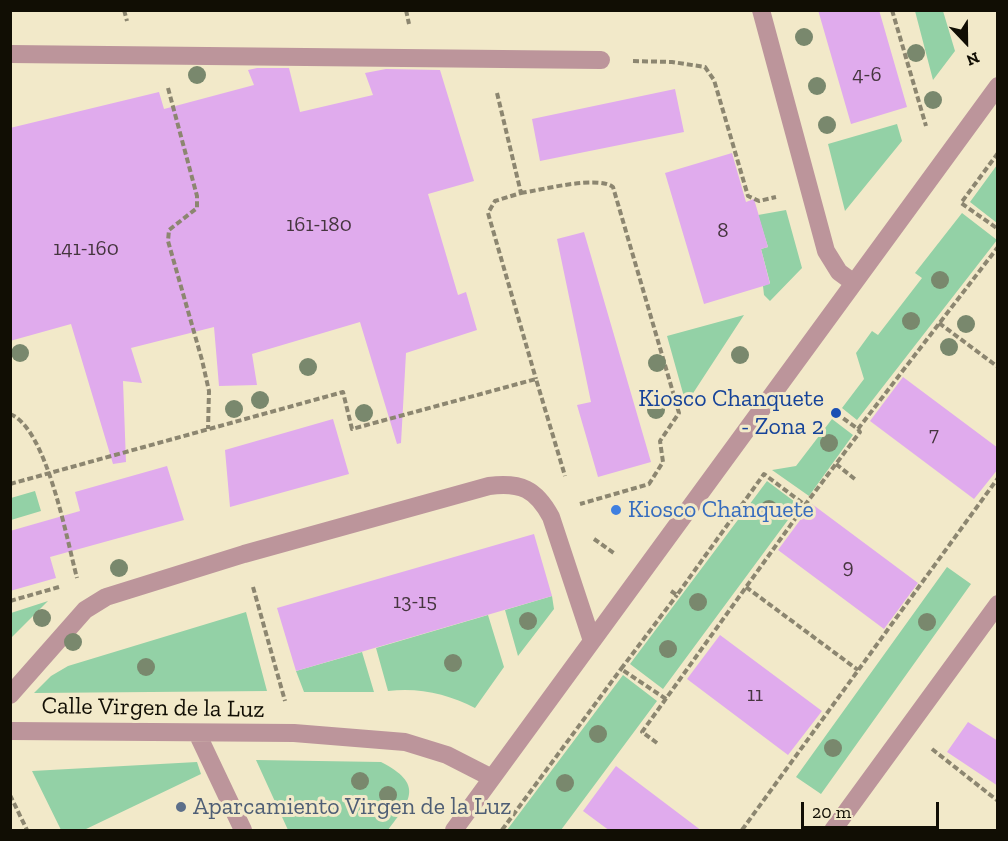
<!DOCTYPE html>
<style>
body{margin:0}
#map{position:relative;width:1008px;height:841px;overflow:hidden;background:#f2e9c9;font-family:"Zilla Slab",serif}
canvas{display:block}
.frame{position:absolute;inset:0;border:12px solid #110e04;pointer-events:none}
.north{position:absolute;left:936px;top:12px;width:60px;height:60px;-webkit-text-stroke:4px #f2e9c9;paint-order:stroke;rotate:158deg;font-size:16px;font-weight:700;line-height:24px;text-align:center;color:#110e04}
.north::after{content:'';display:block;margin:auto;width:21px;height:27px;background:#110e04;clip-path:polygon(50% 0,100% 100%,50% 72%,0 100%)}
.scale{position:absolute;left:801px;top:802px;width:138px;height:27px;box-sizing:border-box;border:3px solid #110e04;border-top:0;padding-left:8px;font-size:18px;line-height:21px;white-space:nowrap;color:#110e04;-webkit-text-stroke:4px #f2e9c9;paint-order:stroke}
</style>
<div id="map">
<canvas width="1008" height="841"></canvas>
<div class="frame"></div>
<div class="north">N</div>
<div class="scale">20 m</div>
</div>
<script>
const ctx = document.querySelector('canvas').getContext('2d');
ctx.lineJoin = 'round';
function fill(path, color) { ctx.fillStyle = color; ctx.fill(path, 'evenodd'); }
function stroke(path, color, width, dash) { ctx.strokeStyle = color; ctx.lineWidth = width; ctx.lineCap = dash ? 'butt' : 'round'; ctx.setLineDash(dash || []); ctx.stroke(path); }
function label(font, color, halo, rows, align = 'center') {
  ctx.font = font + ' "Zilla Slab",serif'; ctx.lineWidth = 6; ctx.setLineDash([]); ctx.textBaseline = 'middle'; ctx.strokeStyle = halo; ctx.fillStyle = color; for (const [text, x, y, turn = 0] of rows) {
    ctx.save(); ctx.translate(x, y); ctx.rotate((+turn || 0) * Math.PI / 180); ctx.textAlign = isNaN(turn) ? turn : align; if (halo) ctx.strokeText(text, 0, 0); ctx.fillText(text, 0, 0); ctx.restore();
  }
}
fill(new Path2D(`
 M915 11H943L955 51 933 80Z
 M897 124 902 141 845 211 828 144Z
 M997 165V223L970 202Z
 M786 210 802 268 770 301 764 295 763 286 770 283 761 249 768 247 758 215Z
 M962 213 997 240 857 420 842 408 864 379 856 353 872 331 878 335 922 278 915 273Z
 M744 315 686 404 667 336Z
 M832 419 853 435 809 496 772 470 796 466Z
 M767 481 799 505 663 689 630 664Z
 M35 491 41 511 11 520V498Z
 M947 567 971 584 821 794 796 777Z
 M552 596 554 609 518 656 505 610Z
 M48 601 11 638V613Z
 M246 612 267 691 34 693 51 676 68 666Z
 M488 615 504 667 475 708C449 694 418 687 388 691L376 648Z
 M362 652 374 692H304L296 671Z
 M623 675 657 701 561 830H507Z
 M256 760 381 762C424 784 411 800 388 830H288Z
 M197 762 201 774 84 830H61L32 771Z`), '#93d1a6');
fill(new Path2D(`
 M818 10H879L907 107 851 124Z
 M257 68H289L300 112 373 95 365 73 386 69 440 70 474 181 428 194 458 295 466 292 477 330 406 353 401 443 397 444 360 322 252 354 257 385 219 386 214 327 131 348 142 383 123 381 126 462 113 464 71 324 10 341V128L159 92 164 109 254 85 248 70Z
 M675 89 684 132 540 161 532 119Z
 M732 153 746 202 754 199 768 247 761 249 770 284 704 304 665 173Z
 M584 232 651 462 598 477 577 405 591 402 557 239Z
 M903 377 998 448V469L974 499 870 421Z
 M333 419 349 474 230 507 225 450Z
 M167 466 184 520 50 557 56 578 10 591V531L80 511 75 492Z
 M812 504 918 583 884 629 778 550Z
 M534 534 552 596 296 671 277 608Z
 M720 635 822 711 788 755 687 679Z
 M968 722 998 741V786L947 752Z
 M616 766 702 831H610L583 811Z`), '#e0abed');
stroke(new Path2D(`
 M124 10 127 21
 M406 10 409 24
 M892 10 926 126
 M633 61 672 62 705 67 714 80 748 196 759 201 776 197
 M168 88 197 196V208L169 230 168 241 202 360 209 391 208 429
 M497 93 521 193 495 201 488 213 536 379
 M998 153 961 203 998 229
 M521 193C542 190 597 175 613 187L679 413 660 441 663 462 649 484 580 504
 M939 323 998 367
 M836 413 858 429 998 247
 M10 414C47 428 67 541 77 578
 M836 464 856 480
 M10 484 343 392 352 429 536 379 565 476
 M594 539 615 554
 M253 587 285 701
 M746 587 858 670
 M671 591 677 595 764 474 805 505 860 432 858 429
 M10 601 59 587
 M666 699 621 669 677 595
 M657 743 642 732 805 505
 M932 749 998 801
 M10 795 27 830
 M502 830 621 669
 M742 830 998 478`), '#8c8670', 4, [6, 3]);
stroke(new Path2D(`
 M761 10 826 251 839 272 854 283
 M10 54 601 60
 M10 695 85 610 106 597 244 554 489 486C521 482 536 489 551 517L592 641
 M10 731 294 733 405 742 447 755 492 778
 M197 733 243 830
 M454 830 998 86
 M833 830 998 604`), '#bc959b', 18);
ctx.fillStyle = '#79886d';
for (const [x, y] of [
 [804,37],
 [916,53],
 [197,75],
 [817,86],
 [933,100],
 [827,125],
 [940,280],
 [911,321],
 [966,324],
 [949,347],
 [20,353],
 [740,355],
 [657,363],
 [308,367],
 [260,400],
 [234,409],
 [656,410],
 [364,413],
 [829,443],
 [769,509],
 [119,568],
 [698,602],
 [42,618],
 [528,621],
 [927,622],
 [73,642],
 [668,649],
 [453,663],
 [146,667],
 [598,734],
 [833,748],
 [360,781],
 [565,783],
 [388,795]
]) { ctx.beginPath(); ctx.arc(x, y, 9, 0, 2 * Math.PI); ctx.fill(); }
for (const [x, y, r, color] of [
 [836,413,6,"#1a4fb4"],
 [616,510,6,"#3f7fe0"],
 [181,807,6,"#5c6f8a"]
]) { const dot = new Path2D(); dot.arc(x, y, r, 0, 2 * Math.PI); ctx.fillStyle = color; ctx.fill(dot); stroke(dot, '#f2e9c9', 2); }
label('21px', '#45353e', null, [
 ["4-6",867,75],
 ["161-180",319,225],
 ["8",723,231],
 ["141-160",86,249],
 ["7",934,435],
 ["9",848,567],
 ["13-15",415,602],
 ["11",755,695]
]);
label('24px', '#164399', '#f2e9c9', [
 ["Kiosco Chanquete",824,399],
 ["- Zona 2",824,427]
], 'right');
label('24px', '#366cbe', '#f2e9c9', [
 ["Kiosco Chanquete",628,510]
], 'left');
label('24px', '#110e04', '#f2e9c9', [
 ["Calle Virgen de la Luz",153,708,1]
]);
label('24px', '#4e5e75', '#f2e9c9', [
 ["Aparcamiento Virgen de la Luz",193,807]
], 'left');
</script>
